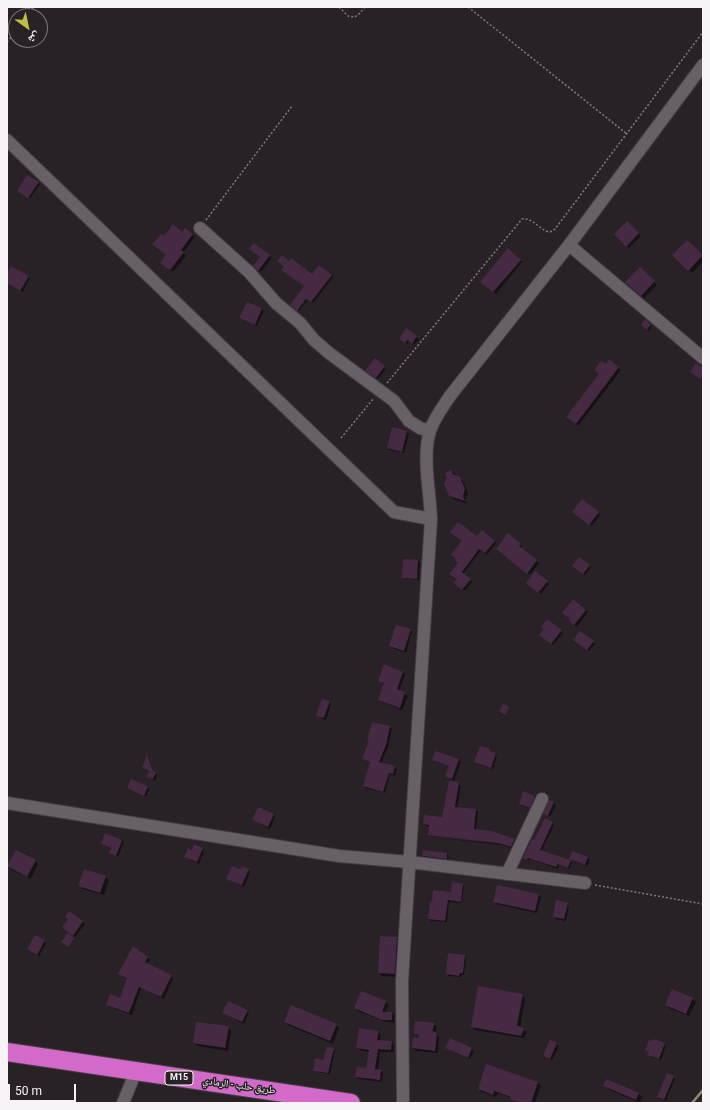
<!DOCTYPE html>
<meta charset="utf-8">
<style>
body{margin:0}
#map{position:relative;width:710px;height:1110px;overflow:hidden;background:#282227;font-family:Roboto,"Noto Naskh Arabic",sans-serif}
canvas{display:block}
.frame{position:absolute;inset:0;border:8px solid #f7f3f6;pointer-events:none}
.north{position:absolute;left:8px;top:8px;width:40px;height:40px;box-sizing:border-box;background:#282227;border:1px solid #7b767a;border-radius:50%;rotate:147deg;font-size:11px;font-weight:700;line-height:16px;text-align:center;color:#f7f3f6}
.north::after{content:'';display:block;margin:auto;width:14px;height:18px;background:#bebf42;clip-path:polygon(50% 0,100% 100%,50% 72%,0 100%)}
.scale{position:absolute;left:8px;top:1084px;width:68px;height:18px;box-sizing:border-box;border:2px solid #f7f3f6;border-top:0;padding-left:5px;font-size:12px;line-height:14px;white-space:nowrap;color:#f7f3f6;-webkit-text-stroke:3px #282227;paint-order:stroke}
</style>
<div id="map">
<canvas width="710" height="1110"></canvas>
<div class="frame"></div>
<div class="north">ش</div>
<div class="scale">50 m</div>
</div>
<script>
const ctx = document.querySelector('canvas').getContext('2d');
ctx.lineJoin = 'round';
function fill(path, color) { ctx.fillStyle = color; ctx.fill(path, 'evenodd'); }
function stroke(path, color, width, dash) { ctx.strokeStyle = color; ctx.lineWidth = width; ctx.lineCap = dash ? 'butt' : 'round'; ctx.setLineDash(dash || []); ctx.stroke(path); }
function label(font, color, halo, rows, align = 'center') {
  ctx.font = font + ' Roboto,"Noto Naskh Arabic",sans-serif'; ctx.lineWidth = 3; ctx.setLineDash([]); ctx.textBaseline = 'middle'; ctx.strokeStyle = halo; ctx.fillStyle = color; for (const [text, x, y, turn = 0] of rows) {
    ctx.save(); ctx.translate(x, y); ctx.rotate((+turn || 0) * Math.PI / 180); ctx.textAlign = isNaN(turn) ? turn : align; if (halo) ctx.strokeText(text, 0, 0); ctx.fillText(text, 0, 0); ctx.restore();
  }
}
fill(new Path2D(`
 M27 176 40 184 30 198 20 192Z
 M627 222 641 236 629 248 615 234Z
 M182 233 192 235 195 237 183 253 186 256 173 272 164 265 167 255 164 238Z
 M687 241 703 256V262L692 273 674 255Z
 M255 244 272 258 261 272 254 266 261 257Z
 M521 260 522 262 496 294 484 284Z
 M289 262 313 275H332L333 277 313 303 308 300 299 311 291 304 305 286 285 267Z
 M640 268 657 285 644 298 629 285Z
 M7 276H28L30 278 23 292 7 283Z
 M247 303 264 311 257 326 240 318Z
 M645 320 652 327 649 331 642 325Z
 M406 330 419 339 414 345 409 341 408 344 402 340Z
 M609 361 621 370 578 426 570 419Z
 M384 367 386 369 378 379 369 372Z
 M393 429 407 432 409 434 404 453 390 450 388 448Z
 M451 471 463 481 468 493 465 500 467 504 453 499 450 496Z
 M598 513 600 515 592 526 576 514Z
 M477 538 494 541 496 543 487 555 481 550 463 574 472 582 465 591 457 585 458 580 453 576Z
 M520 544 522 546 521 549 539 563 530 575 499 550Z
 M418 561 420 563 419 580 405 579 403 577Z
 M589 566 591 567 585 575 575 567Z
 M547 582 549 584 541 594 529 585Z
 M586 610 588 612 577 627 572 623V619Z
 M410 630 412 632 406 653 392 648 390 646Z
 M561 631 563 633 553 645 542 637Z
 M577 642H593L595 644 589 651Z
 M403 672 405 675 399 691 408 696 402 710 382 702 379 700 385 684 379 680Z
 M329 702 331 704 326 720 319 717 317 715Z
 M372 723 390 727 392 729 388 747 381 763 395 767 397 769 395 776 390 774 385 793 366 788 364 786 371 763 363 759 370 741Z
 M490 750 497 756 493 769 478 764 476 762Z
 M148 757 154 773 157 775 155 781 147 776 149 772 143 768Z
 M434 760H459L461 762 454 781 446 777 450 766 436 762Z
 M458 783 461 786 457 808 476 810 478 812 476 830 515 840 517 842 514 849 502 845 431 837 504 844V842L430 835V836L429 835 430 827 426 826 424 824 443 818Z
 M147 787 149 789 146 797 128 788Z
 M523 793 535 796 537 798 532 809 522 806 520 804Z
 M550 801 556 805 550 817 545 813Z
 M273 815 275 817 270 829 253 820Z
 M552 823 554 825 541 852 570 861 572 863 570 869 559 865 558 869 530 859 529 861 524 858 535 842Z
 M122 840 124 842 118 857 111 853 112 849 102 844Z
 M202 849 204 851 199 864 185 857 192 851Z
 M447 854 449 856 448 860 425 858 423 856Z
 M588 858 590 860 587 866 572 861 570 859Z
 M35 861 38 864 31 879 12 870 8 866Z
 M248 870 250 872 244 887 228 878 240 871Z
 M105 877 109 880 104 895 83 889 79 885Z
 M462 885 464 886 462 903 449 902 447 922 431 921 429 919 452 893Z
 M498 886 539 895 541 897 537 913 496 904 495 902Z
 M567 904 569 906 566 921 556 919 554 917Z
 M70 913 85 924 75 937 65 929 69 919Z
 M397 938 400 941 398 977 382 976 379 973Z
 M44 941 46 943 39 956 28 949Z
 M133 948 150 960 147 964 171 976 173 978 164 999 141 988 132 1015 110 1007 107 1005 121 999 128 979 120 974Z
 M464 956 466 958 464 975H461V977L449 976 447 974Z
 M522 995 525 998 520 1028 527 1032 524 1038 475 1030 472 1026Z
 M692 999 696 1002 689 1016 669 1008 666 1004Z
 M386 1002 389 1005 385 1013H392L395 1016 394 1023 386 1022 358 1011 355 1008Z
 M247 1011 249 1013 244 1024 225 1014Z
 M285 1022 336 1025 339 1028 333 1044 288 1025Z
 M434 1024 437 1027 435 1034 439 1037 438 1053 416 1051 413 1048 419 1036 415 1033Z
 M228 1027 231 1031 228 1051 197 1046 194 1043Z
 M378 1032 381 1035 380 1041 392 1042 394 1045V1052H380L378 1070 381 1071 383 1073 382 1082 359 1079 356 1077 367 1069 369 1052 360 1050 357 1048Z
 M450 1040 472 1049 474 1051 470 1059 449 1050 447 1048Z
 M557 1044 559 1046 552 1060 547 1058 545 1056Z
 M664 1044 666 1046 661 1060 651 1057 649 1055V1053L646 1050Z
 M333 1049 335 1051 330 1074 316 1072 314 1070Z
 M673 1077 675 1079 666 1101 660 1099 658 1097Z
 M607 1080 639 1094 642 1097 640 1103 608 1089 604 1086Z
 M538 1083 541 1086 535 1103H516L512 1098 498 1093 496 1097 482 1092 479 1089Z`), '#0007');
stroke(new Path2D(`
 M692 1103 703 1090`), '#8d8c72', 2.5);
fill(new Path2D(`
 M27 175 39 182 28 198 17 191Z
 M627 221 639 233 626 247 614 234Z
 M173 224 182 232 185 228 193 234 181 250 184 252 170 270 160 263 166 255 152 244 161 234 164 236Z
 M687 240 703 255 688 271 672 255Z
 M254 243 270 255 258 271 253 266 260 257 249 249Z
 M508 248 521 260 493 292 480 282Z
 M282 255 289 261 291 258 312 274 319 265 332 275 311 302 306 299 297 311 290 305 304 286 281 270 284 267 277 261Z
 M11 266 29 276 20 291 7 283V274Z
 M640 267 655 281 641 296 625 282Z
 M247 302 262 308 255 325 239 318Z
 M645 319 651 324 647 330 641 325Z
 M406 328 417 336 412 344 407 340 405 343 399 339Z
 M375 358 385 366 376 378 365 371Z
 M609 359 619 367 576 424 566 417 599 374 594 370 601 361 606 364Z
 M696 363 703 368V375L700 379 690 372Z
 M392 427 407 431 402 452 387 448Z
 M451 470 453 474 460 477 465 489 463 496 465 501 449 496 444 484 447 477 445 473Z
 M582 499 599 512 589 525 572 512Z
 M458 522 477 536 482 530 495 541 485 553 479 549 462 572 471 579 462 590 454 583 457 579 449 574 458 563 455 560 456 559 451 554 462 541 450 532Z
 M508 533 521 544 519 546 537 560 527 574 496 549Z
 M579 557 590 565 583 574 572 566Z
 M403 559 418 560 417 579 402 578Z
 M535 571 548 581 538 593 526 583Z
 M573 599 586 610 574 625 569 621 570 619 562 613Z
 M547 619 562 630 551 644 539 635 544 629 541 627Z
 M396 625 411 629 404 651 389 646Z
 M580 631 594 641 587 650 573 640Z
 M384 664 403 672 397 689 405 692 400 708 378 700 384 683 378 681Z
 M322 699 330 701 324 718 316 716Z
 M503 704 509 707 505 715 499 711Z
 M372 722 390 726 386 745 379 762 395 766 393 774 389 773 383 792 363 786 370 762 362 759 369 741 367 740Z
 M480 746 490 749V751L496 753 491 768 474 762Z
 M435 751 459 759 452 779 445 777 449 766 432 760Z
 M147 755 153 771 156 772 153 779 146 777 149 771 142 768Z
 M131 779 148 786 144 796 127 788Z
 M449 781 459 782 455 807 476 809 474 829 492 831 515 839 511 847 499 843 428 835 429 825 423 824 424 815 442 817Z
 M523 791 535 796 530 808 519 804Z
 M549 800 554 802 548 816 543 814Z
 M258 807 274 814 268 827 252 820Z
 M545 818 553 822 540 850 571 860 568 868 558 864 556 867 528 858 527 860 523 858 532 839 534 840Z
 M105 833 122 840 116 856 109 853 111 848 101 844Z
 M194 844 203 848 197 862 184 857 188 848 192 850Z
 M16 850 36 860 27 877 7 866Z
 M423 850 447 853V859L422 856Z
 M572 851 588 857 585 865 569 859Z
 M232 866 240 869 242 866 249 869 242 885 226 879Z
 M84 869 106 876 100 893 78 886Z
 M452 882 463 884 461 902 448 900 445 921 428 919 430 901H432L433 890 451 892Z
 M497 885 539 894 535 911 493 902Z
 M556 900 568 903 564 919 553 917Z
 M69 911 83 921 73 936 62 927 68 919 65 917Z
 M68 933 74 938 68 947 61 942Z
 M35 935 45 940 37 955 27 949Z
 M380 936 397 937 395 974 378 973Z
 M133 946 148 957 145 962 172 975 161 997 139 987 129 1013 106 1005 110 994 120 998 127 978 118 974Z
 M448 953 465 955 463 973H460L459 976 446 974Z
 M478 986 523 994 517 1025 524 1029 521 1036 471 1027Z
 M672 989 693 998 686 1014 665 1005Z
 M361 991 386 1001 382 1012H392V1020H382L354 1008Z
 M228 1001 248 1010 242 1022 222 1013Z
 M291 1005 337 1024 330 1041 284 1022Z
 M415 1021 435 1023 432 1031 437 1033 435 1051 412 1048 413 1037 418 1038 419 1035 414 1033Z
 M196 1022 229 1026 225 1048 193 1043Z
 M359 1028 379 1031 377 1040 392 1041 391 1050 378 1049 375 1069 381 1070 380 1080 355 1077 357 1067 366 1068 369 1050 356 1048Z
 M450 1038 472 1048 468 1058 445 1048Z
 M653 1039 665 1043 659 1059 647 1055 649 1052 645 1050 649 1040 652 1041Z
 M550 1040 557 1043 550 1059 543 1056Z
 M327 1047 334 1048 328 1073 313 1071 315 1058 323 1060Z
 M486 1064 538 1082 531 1103H520L510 1099 511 1097 494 1091 493 1095 478 1089Z
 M667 1073 674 1076 664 1100 657 1097Z
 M606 1079 639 1093 636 1100 603 1086Z`), '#462942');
const minor = new Path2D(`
 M7 140 394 512 431 519
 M200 228 249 272 276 303 300 323 314 340 329 353 394 401 409 421 420 428 430 431
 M569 245 703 358
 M7 803 339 856 409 862 585 883
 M507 874 542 799
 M123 1103 136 1071
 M403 1103 402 981 431 519C430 492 422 456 430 431 434 418 443 407 450 396L569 245 703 65`);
const highway = new Path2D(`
 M7 1052 351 1103`);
stroke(minor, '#443e43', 14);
stroke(highway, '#443e43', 20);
stroke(new Path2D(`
 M339 7 348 16 355 17 360 13 365 7
 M468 7 627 134
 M27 16 34 7
 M7 42 16 31
 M206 220 292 106
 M387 383 522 219C533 217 540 231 550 232L555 229 703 32
 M341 438 374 398
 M595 885 703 904`), '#807b7f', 1.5, [2, 2]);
stroke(minor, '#676066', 12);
stroke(highway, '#d369c8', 18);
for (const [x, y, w] of [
 [179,1078,28]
]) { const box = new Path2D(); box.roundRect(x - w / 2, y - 7, w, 14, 3); ctx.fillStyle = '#282227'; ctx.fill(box); stroke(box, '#f7f3f6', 1); }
label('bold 9px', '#f7f3f6', null, [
 ["M15",179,1078]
]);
label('10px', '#f7f3f6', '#282227', [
 ["طريق حلب - الرمادي",239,1086,8]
]);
</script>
